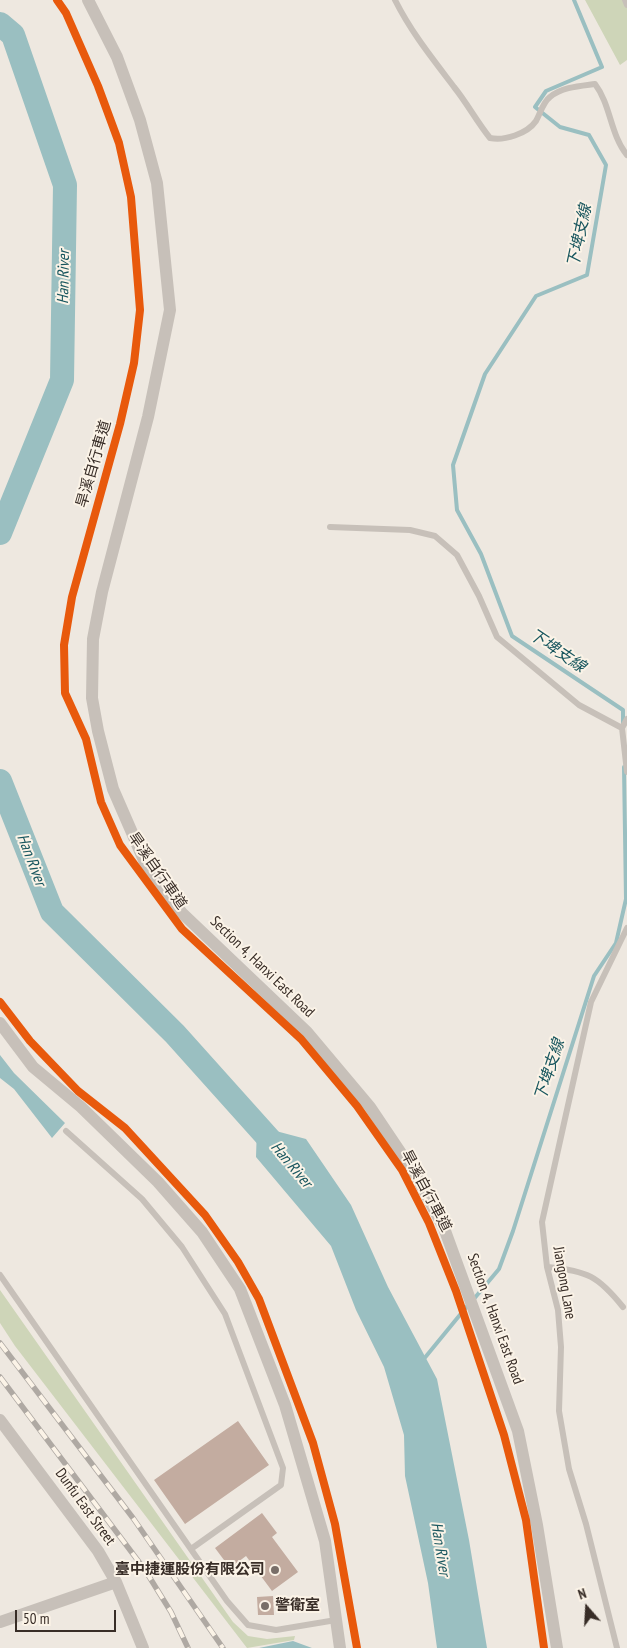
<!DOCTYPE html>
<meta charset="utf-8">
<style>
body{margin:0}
#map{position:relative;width:627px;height:1648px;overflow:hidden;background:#eee8e0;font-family:"PT Sans Narrow",sans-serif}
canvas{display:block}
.north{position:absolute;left:562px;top:1583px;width:50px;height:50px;-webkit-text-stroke:4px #fbf3e7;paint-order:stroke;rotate:341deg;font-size:14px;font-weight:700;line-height:20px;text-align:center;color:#382d27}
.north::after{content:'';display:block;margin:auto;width:18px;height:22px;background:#382d27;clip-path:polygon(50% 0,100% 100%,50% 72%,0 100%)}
.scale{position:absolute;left:15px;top:1610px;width:101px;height:22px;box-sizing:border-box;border:2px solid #382d27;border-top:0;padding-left:6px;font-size:15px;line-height:18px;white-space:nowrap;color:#382d27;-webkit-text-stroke:4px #fbf3e7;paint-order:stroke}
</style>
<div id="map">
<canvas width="627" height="1648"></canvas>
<div class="north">N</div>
<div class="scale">50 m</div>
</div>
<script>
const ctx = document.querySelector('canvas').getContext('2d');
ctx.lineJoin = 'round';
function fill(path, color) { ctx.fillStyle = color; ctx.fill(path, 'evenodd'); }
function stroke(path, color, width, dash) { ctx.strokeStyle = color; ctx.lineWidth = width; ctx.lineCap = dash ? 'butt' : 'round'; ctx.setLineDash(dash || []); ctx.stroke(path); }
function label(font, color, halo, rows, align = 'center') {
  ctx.font = font + ' "PT Sans Narrow","Noto Sans TC",sans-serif'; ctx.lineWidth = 4; ctx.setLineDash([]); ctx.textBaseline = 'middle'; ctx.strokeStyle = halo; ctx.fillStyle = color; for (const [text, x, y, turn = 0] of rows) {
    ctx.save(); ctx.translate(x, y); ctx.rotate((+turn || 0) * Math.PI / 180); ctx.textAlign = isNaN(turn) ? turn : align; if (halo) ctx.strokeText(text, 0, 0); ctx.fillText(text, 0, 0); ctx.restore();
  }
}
fill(new Path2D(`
 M585 0H627V60L620 65Z
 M0 1290 233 1622 248 1636 267 1639 295 1636 294 1640 247 1648 15 1346 0 1323Z`), '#ced5b8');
fill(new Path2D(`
 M0 1055 14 1073 65 1123 52 1138 14 1089 0 1078Z
 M257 1126 306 1139 351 1205 388 1287 437 1379 469 1540 487 1648H437L428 1583 405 1476 404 1435 384 1367 356 1310 331 1246 256 1157Z
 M293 1641 312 1648H259Z`), '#9abfc1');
stroke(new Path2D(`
 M574 0 602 67 546 91 535 107 560 127 589 135 606 165 587 275 536 296 485 374 453 465 457 510 481 554 512 636 623 710V725
 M473 1300 499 1269 513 1231 594 976 616 943 626 899 624 767
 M423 1360 468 1305`), '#9abfc1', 4);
stroke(new Path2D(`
 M0 24 13 35 65 185 62 380 0 533
 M0 781 52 912 175 1034 279 1150`), '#9abfc1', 24);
fill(new Path2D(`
 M238 1421 269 1465 185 1524 154 1480Z
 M262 1513 277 1533 272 1537 298 1572 272 1591 246 1556 230 1568 215 1548Z
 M273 1596 274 1615H258L257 1597Z`), '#c3aca0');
stroke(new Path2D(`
 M395 0C411 32 432 58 454 87 467 103 477 122 490 138 504 141 527 134 536 121 540 114 543 102 550 97 562 87 580 86 595 84 611 105 610 134 627 155
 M625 0 627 5
 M330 527 410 530 435 536 457 555 479 596 497 637 579 705 622 728
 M627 719 622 728 627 772
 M66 1131 142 1199 182 1247 225 1314 283 1468 281 1485 191 1549
 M547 1267C588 1271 598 1276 623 1307
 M0 1275 227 1601 248 1625 276 1630 336 1620
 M617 1648 586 1524 569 1469 559 1411 561 1347 558 1310 547 1267 542 1222 591 1002 627 928`), '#c7c0b9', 6);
stroke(new Path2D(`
 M88 0 117 57 140 120 157 183 170 310 148 417 102 592 93 639 92 698 98 731 113 789 150 874 182 913 307 1032 370 1107 417 1177 444 1228 518 1431 537 1525 557 1648
 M0 1023 33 1067 81 1107 158 1182 202 1232 240 1289 285 1405 325 1541 340 1648
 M0 1420 98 1551 116 1582 143 1648
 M0 1622 116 1582`), '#c7c0b9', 12);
const rail = new Path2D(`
 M0 1343 133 1518 223 1648
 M0 1377 145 1570 171 1612 188 1648`);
stroke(rail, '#afa9a3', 5.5);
stroke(rail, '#fbf3e7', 4, [11]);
stroke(new Path2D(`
 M57 0 66 13 98 86 119 143 131 197 140 310 134 363 120 424 72 597 64 645 65 693 86 739 101 802 120 845 182 929 301 1039 357 1106 402 1170 429 1223 456 1291 504 1435 526 1520 544 1648
 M0 1002 30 1041 78 1091 125 1128 205 1215 238 1262 259 1299 313 1443 335 1524 357 1648`), '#e8590c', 8);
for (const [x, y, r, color] of [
 [275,1570,5,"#786e68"],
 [265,1606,5,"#786e68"]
]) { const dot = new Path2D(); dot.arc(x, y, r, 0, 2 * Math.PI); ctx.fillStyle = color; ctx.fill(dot); stroke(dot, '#fbf3e7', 2); }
label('15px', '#382d27', '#fbf3e7', [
 ["旱溪自行車道",94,464,-74],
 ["旱溪自行車道",157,871,55],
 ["Section 4, Hanxi East Road",262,967,44],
 ["旱溪自行車道",426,1191,62],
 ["Jiangong Lane",564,1283,80],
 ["Section 4, Hanxi East Road",495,1319,70],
 ["Dunfu East Street",85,1507,54]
]);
label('bold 15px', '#382d27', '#fbf3e7', [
 ["臺中捷運股份有限公司",265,1570],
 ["警衛室",275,1606,"left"]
], 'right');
label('italic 16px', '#18565e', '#fbf3e7', [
 ["下埤支線",580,236,-78],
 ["Han River",64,277,-89],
 ["下埤支線",557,651,34],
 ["Han River",31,860,69],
 ["下埤支線",550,1070,-72],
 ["Han River",291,1165,50],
 ["Han River",440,1549,81]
]);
</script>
